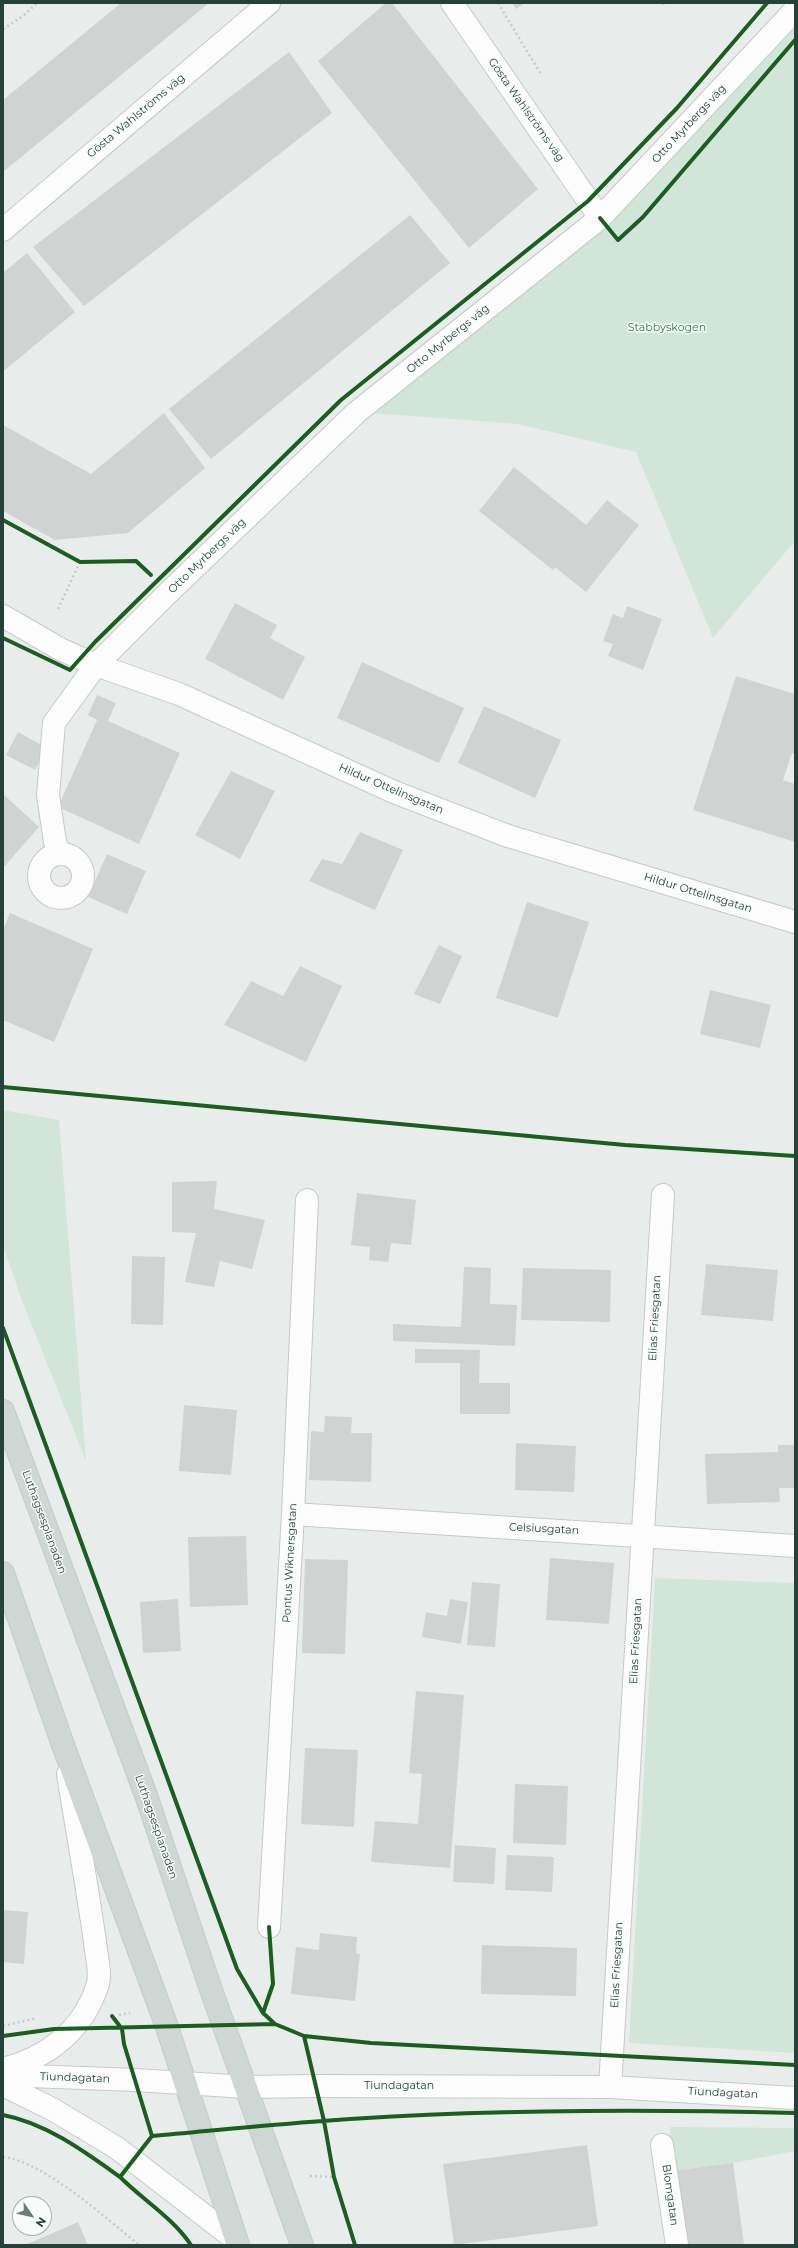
<!DOCTYPE html>
<meta charset="utf-8">
<style>
body{margin:0}
#map{position:relative;width:798px;height:2248px;overflow:hidden;background:#e8edeb;font-family:Montserrat,sans-serif}
canvas{display:block}
.frame{position:absolute;inset:0;border:4px solid #24423a;pointer-events:none}
.north{position:absolute;left:12px;top:2196px;width:40px;height:40px;box-sizing:border-box;background:#f7fbf9;border:1px solid #a3b1ad;border-radius:50%;rotate:124deg;font-size:11px;font-weight:700;line-height:16px;text-align:center;color:#24423a}
.north::after{content:'';display:block;margin:auto;width:14px;height:18px;background:#697e78;clip-path:polygon(50% 0,100% 100%,50% 72%,0 100%)}
</style>
<div id="map">
<canvas width="798" height="2248"></canvas>
<div class="frame"></div>
<div class="north">N</div>
</div>
<script>
const ctx = document.querySelector('canvas').getContext('2d');
ctx.lineJoin = 'round';
function fill(path, color) { ctx.fillStyle = color; ctx.fill(path, 'evenodd'); }
function stroke(path, color, width, dash) { ctx.strokeStyle = color; ctx.lineWidth = width; ctx.lineCap = dash ? 'butt' : 'round'; ctx.setLineDash(dash || []); ctx.stroke(path); }
function label(font, color, halo, rows, align = 'center') {
  ctx.font = font + ' Montserrat,sans-serif'; ctx.lineWidth = 3; ctx.setLineDash([]); ctx.textBaseline = 'middle'; ctx.strokeStyle = halo; ctx.fillStyle = color; for (const [text, x, y, turn = 0] of rows) {
    ctx.save(); ctx.translate(x, y); ctx.rotate((+turn || 0) * Math.PI / 180); ctx.textAlign = isNaN(turn) ? turn : align; if (halo) ctx.strokeText(text, 0, 0); ctx.fillText(text, 0, 0); ctx.restore();
  }
}
fill(new Path2D(`
 M795 10V541L713 638 636 452 518 424 357 412 600 218Z
 M3 1110 59 1120 86 1461 23 1303 3 1246Z
 M655 1578 795 1583V2053L629 2043Z
 M670 2127 795 2128V2151L733 2163 673 2171Z`), '#d1e6d8');
fill(new Path2D(`
 M121 3H209L3 172V100Z
 M386 3H392L538 189 469 248 318 61Z
 M512 3H525L516 9Z
 M289 52 332 113 84 306 33 247Z
 M410 215 450 263 211 459 169 409Z
 M27 253 75 312 5 370 3 368V273Z
 M164 413 205 468 128 533 55 540 3 511V425L91 474Z
 M514 467 586 525 607 500 639 525 586 592 555 567 553 570 479 511Z
 M235 603 277 625 270 638 305 657 283 700 205 659Z
 M627 606 662 619 643 670 608 656 613 644 603 641 613 614 623 618Z
 M362 662 464 708 439 763 337 718Z
 M736 676 795 694V754L792 753 783 780 795 784V842L693 810Z
 M97 695 116 703 108 721 180 753 139 844 58 807 97 720 88 715Z
 M484 706 561 740 535 798 458 763Z
 M18 732 47 748 35 770 6 755Z
 M231 771 275 791 240 859 195 835Z
 M3 794 39 827 3 868Z
 M360 832 403 850 375 910 309 881 322 859 342 864Z
 M107 854 146 871 127 914 88 897Z
 M527 902 589 922 558 1018 496 998Z
 M10 913 93 949 54 1042 3 1020V930Z
 M439 945 462 956 440 1004 414 994Z
 M300 966 342 986 306 1062 224 1025 251 981 283 996Z
 M710 990 771 1005 760 1048 700 1034Z
 M217 1181 214 1209 265 1220 252 1269 220 1261 214 1287 185 1282 196 1233 172 1232V1182Z
 M357 1193 416 1200 411 1245 391 1243 388 1262 369 1260 370 1247 351 1245Z
 M132 1256 165 1257 163 1325 131 1324Z
 M706 1264 778 1270 773 1321 701 1315Z
 M464 1267 491 1268 490 1304 517 1305 515 1346 393 1341V1324L461 1327Z
 M523 1268 611 1270 610 1322 521 1320Z
 M415 1349 480 1350 479 1383H510V1414H460V1363H415Z
 M184 1405 237 1410 231 1475 179 1471Z
 M325 1416 352 1417 351 1433H372L371 1482 309 1480 311 1431 324 1432Z
 M516 1443 576 1446 574 1492 515 1490Z
 M778 1445H795V1488H779L780 1502 707 1504 705 1454 778 1452Z
 M246 1536 248 1605 190 1607 188 1537Z
 M550 1558 614 1563 609 1624 546 1620Z
 M305 1559 348 1560 345 1654 302 1653Z
 M472 1582 500 1584 495 1647 467 1645Z
 M178 1599 181 1651 143 1653 140 1602Z
 M450 1599 468 1602 461 1644 422 1637 426 1612 447 1616Z
 M416 1691 464 1695 450 1868 371 1862 375 1821 418 1824 422 1774 409 1773Z
 M305 1748 358 1750 354 1827 301 1824Z
 M515 1784 568 1786 566 1845 513 1843Z
 M455 1845 496 1848 494 1884 453 1882Z
 M507 1855 554 1857 552 1892 505 1890Z
 M3 1910 28 1912 24 1964 3 1962Z
 M320 1933 357 1937 356 1953 360 1954 355 2001 291 1994 296 1947 319 1950Z
 M482 1945 577 1948 576 1996 481 1994Z
 M587 2145 598 2226 454 2245 443 2164Z
 M733 2163 744 2245H683L673 2171Z
 M78 2222 88 2245H25Z`), '#cfd4d2');
const minor = new Path2D(`
 M452 3 600 218
 M3 230 269 3
 M3 616 60 649 96 665 179 694 394 792 508 836 795 922
 M59 853 55 842 48 795 54 723 96 665 169 592 357 412 600 218 795 10
 M39 876a22 22 0 1 1 44 0a22 22 0 1 1-44 0Z
 M293 1514 795 1546
 M269 1927 293 1514 307 1200
 M3 2069C47 2058 82 2031 97 1987 102 1974 96 1955 95 1942 87 1886 77 1830 68 1774
 M3 2075 135 2080 247 2087 316 2086 610 2087 795 2098
 M3 2085 52 2109 117 2148 236 2240
 M610 2087 663 1195
 M662 2145 677 2245`);
const major = new Path2D(`
 M3 1411 147 1798 209 1984 302 2245
 M3 1573 63 1745 167 2027 238 2245`);
stroke(minor, '#c5cac8', 24);
stroke(major, '#c3ccc9', 24);
stroke(new Path2D(`
 M498 3 542 76
 M663 3 664 5
 M3 29 23 16 37 3
 M58 609 80 562
 M119 2015 130 2013
 M3 2026 37 2018
 M3 2157C43 2161 107 2219 139 2245
 M310 2176 334 2177`), '#c3ccca', 2.5, [2, 3]);
stroke(minor, '#fcfcfc', 22);
stroke(major, '#cfd7d5', 22);
stroke(new Path2D(`
 M600 218 618 240 643 217 795 40
 M3 520 80 562 136 561 151 575
 M3 638 70 670 95 642 341 400 588 201 677 108 767 3
 M3 1087 625 1145 795 1156
 M3 1328 237 1969 263 2013 275 2024 304 2036 324 2121 334 2177 355 2245
 M263 2013 273 1984 269 1927
 M112 2016 122 2029 124 2044 152 2136 120 2177C143 2200 173 2218 191 2245
 M3 2036 54 2029 275 2024
 M304 2036 371 2043 795 2065
 M3 2115C46 2123 85 2152 120 2177
 M152 2136C209 2131 266 2125 323 2121 480 2109 638 2109 795 2113`), '#1b5e20', 4);
label('11px', '#24423a', '#f7fbf9', [
 ["Gösta Wahlströms väg",526,110,55],
 ["Gösta Wahlströms väg",136,116,-40],
 ["Otto Myrbergs väg",689,124,-47],
 ["Otto Myrbergs väg",448,339,-39],
 ["Otto Myrbergs väg",207,556,-44],
 ["Hildur Ottelinsgatan",391,789,23],
 ["Hildur Ottelinsgatan",698,893,17],
 ["Elias Friesgatan",655,1318,-87],
 ["Luthagsesplanaden",44,1522,70],
 ["Celsiusgatan",544,1529,3],
 ["Pontus Wiknersgatan",290,1563,-87],
 ["Elias Friesgatan",636,1641,-87],
 ["Luthagsesplanaden",156,1827,71],
 ["Elias Friesgatan",617,1965,-87],
 ["Tiundagatan",75,2078,2],
 ["Tiundagatan",399,2086],
 ["Tiundagatan",723,2093,3],
 ["Blomgatan",670,2195,82]
]);
label('11px', '#2d7a4b', '#f7fbf9', [
 ["Stabbyskogen",667,328]
]);
</script>
